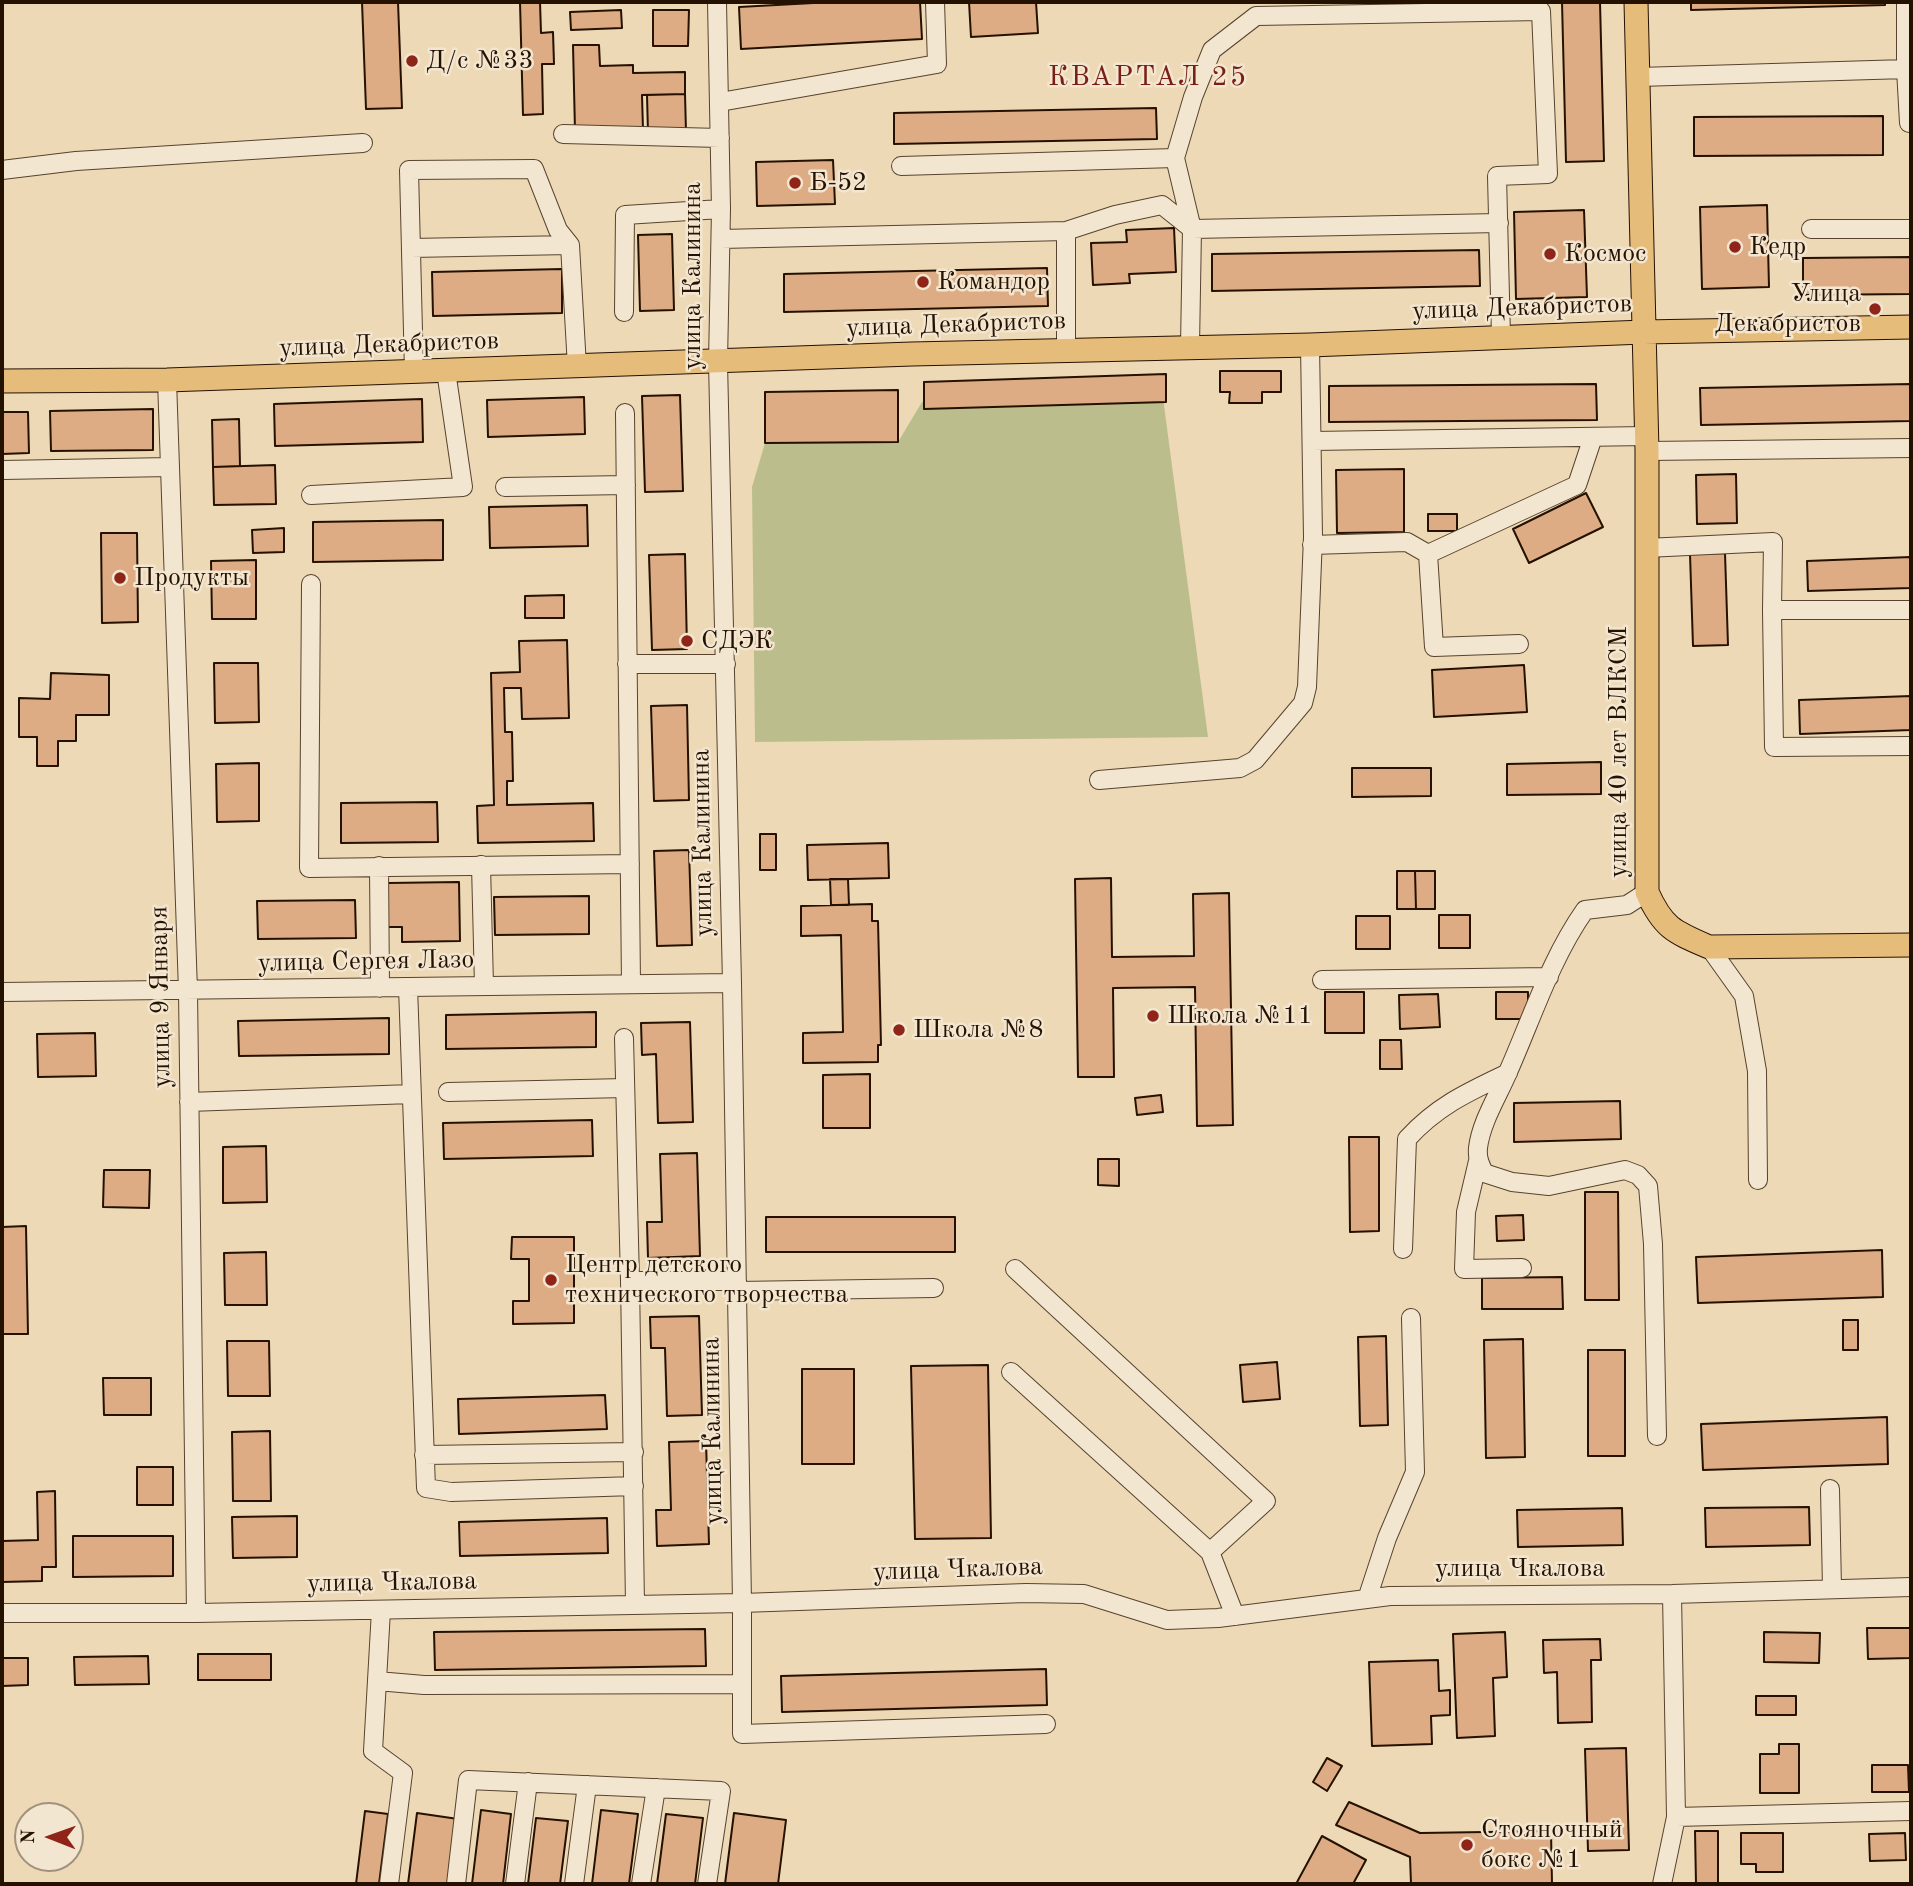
<!DOCTYPE html>
<meta charset="utf-8">
<style>
body{margin:0}
#map{position:relative;width:1913px;height:1886px;overflow:hidden;background:#edd9b6;font-family:"Old Standard TT",serif}
canvas{display:block}
.frame{position:absolute;inset:0;border:4px solid #251100;pointer-events:none}
.north{position:absolute;left:14px;top:1802px;width:70px;height:70px;box-sizing:border-box;background:#f3e6d0;border:2px solid #a1917d;border-radius:50%;rotate:271deg;font-size:19px;font-weight:700;line-height:28px;text-align:center;color:#251100}
.north::after{content:'';display:block;margin:auto;width:24px;height:32px;background:#8f2418;clip-path:polygon(50% 0,100% 100%,50% 72%,0 100%)}
</style>
<div id="map">
<canvas width="1913" height="1886"></canvas>
<div class="frame"></div>
<div class="north">N</div>
</div>
<script>
const ctx = document.querySelector('canvas').getContext('2d');
ctx.lineJoin = 'round';
function fill(path, color) { ctx.fillStyle = color; ctx.fill(path, 'evenodd'); }
function stroke(path, color, width, dash) { ctx.strokeStyle = color; ctx.lineWidth = width; ctx.lineCap = dash ? 'butt' : 'round'; ctx.setLineDash(dash || []); ctx.stroke(path); }
function label(font, color, halo, rows, align = 'center') {
  ctx.font = font + ' "Old Standard TT",serif'; ctx.lineWidth = 5; ctx.setLineDash([]); ctx.textBaseline = 'middle'; ctx.strokeStyle = halo; ctx.fillStyle = color; for (const [text, x, y, turn = 0] of rows) {
    ctx.save(); ctx.translate(x, y); ctx.rotate((+turn || 0) * Math.PI / 180); ctx.textAlign = isNaN(turn) ? turn : align; if (halo) ctx.strokeText(text, 0, 0); ctx.fillText(text, 0, 0); ctx.restore();
  }
}
fill(new Path2D(`
 M1163 398 1208 737 755 742 752 487 765 443 898 442 922 402Z`), '#bbbe8c');
const building = new Path2D(`
 M362 2H398L402 108 366 109Z
 M520 2H540L541 33 553 32 554 64H542L543 114 523 115Z
 M832 2H920L922 39 741 49 739 7Z
 M969 2H1036L1038 33 971 37Z
 M1562 2H1600L1604 161 1566 162Z
 M1691 2H1885V5L1691 10Z
 M621 10 622 28 571 30 570 12Z
 M653 10H689L688 46H653Z
 M573 45H599L600 66 633 65V73L685 72V94L642 95 643 130 575 131Z
 M685 94 686 132 648 133 647 95Z
 M1156 108 1157 139 894 144V113Z
 M1883 116V155L1694 156V117Z
 M833 160 835 204 757 206 756 162Z
 M1767 205 1769 287 1702 289 1700 207Z
 M1584 210 1587 297 1516 299 1514 212Z
 M1174 228 1176 272 1129 274 1130 283 1093 285 1091 243 1127 242 1126 230Z
 M672 234 674 310 640 311 638 235Z
 M1479 250 1480 286 1212 291V254Z
 M1911 257V294L1803 295V258Z
 M1047 268 1048 306 784 312V274Z
 M562 269V313L433 316 432 272Z
 M1220 371H1281V392H1262V403H1229L1230 392H1220Z
 M1166 374V402L924 409V382Z
 M1596 384 1597 420 1329 422V386Z
 M1911 384V421L1701 425 1700 388Z
 M898 390V442L765 443V392Z
 M680 395 683 491 645 492 642 396Z
 M584 397 585 434 488 437 487 400Z
 M422 399 423 442 275 446 274 404Z
 M153 409V450L51 451 50 411Z
 M2 412H28L29 453 2 454Z
 M239 419 240 466 213 467 212 420Z
 M275 465 276 504 214 505 213 467Z
 M1404 469V532L1337 533 1336 470Z
 M1736 474 1737 523 1697 524 1696 475Z
 M1586 493 1603 527 1529 563 1513 529Z
 M587 505 588 546 490 548 489 507Z
 M1428 514H1457V531H1428Z
 M443 520V560L313 562V522Z
 M284 528V552L253 553 252 530Z
 M101 533H137L138 622 102 623Z
 M1725 553 1728 645 1693 646 1690 554Z
 M685 554 687 649 652 650 649 555Z
 M1911 557V588L1808 591 1807 561Z
 M256 560V619H212L211 561Z
 M564 595V618H525V596Z
 M567 640 569 718 522 719 521 688H504L505 732H512L513 781H507V805L593 803 594 841 478 843 477 806 494 805 491 673 520 672 519 641Z
 M214 663H258L259 722 215 723Z
 M1524 665 1527 712 1434 717 1432 670Z
 M51 673 109 675V715H76V741H58V766H37V737H19V698L50 699Z
 M1911 696V730L1800 734 1799 700Z
 M687 705 689 800 654 801 651 706Z
 M1601 762V794L1507 795V764Z
 M259 763V821L217 822 216 764Z
 M1352 768H1431V796L1352 797Z
 M437 802 438 842 341 843V803Z
 M760 834H776V870H760Z
 M888 843 889 878 808 880 807 845Z
 M689 850 692 945 657 946 654 851Z
 M1397 871H1415L1416 909H1397Z
 M1415 871H1435V909H1416Z
 M1111 878 1112 957 1194 956 1193 894 1229 893 1233 1125 1197 1126 1195 987 1113 988 1114 1077H1078L1075 879Z
 M830 879H848L849 905H831Z
 M459 882 460 941 402 942V927H388V883Z
 M589 896V934L495 935 494 897Z
 M355 900 356 938 258 939 257 901Z
 M872 904V921H878L881 1045H878V1062L803 1063V1033L843 1032 841 935 801 936V906Z
 M1439 915H1470V948H1439Z
 M1356 916H1390V949H1356Z
 M1325 992H1364V1033H1325Z
 M1496 992H1528V1019H1496Z
 M1438 994 1440 1027 1400 1029 1399 995Z
 M596 1012V1047L446 1049V1015Z
 M389 1018V1054L239 1056 238 1021Z
 M690 1022 693 1122 658 1123 656 1054 642 1055 641 1023Z
 M95 1033 96 1076 38 1077 37 1034Z
 M1380 1040H1401L1402 1069H1380Z
 M870 1074V1128H823V1075Z
 M1161 1095 1163 1112 1137 1115 1135 1098Z
 M1620 1101 1621 1139 1514 1142V1103Z
 M592 1120 593 1156 444 1159 443 1123Z
 M1349 1137H1379V1231L1350 1232Z
 M266 1146 267 1202 223 1203V1147Z
 M697 1153 700 1256 648 1258 647 1222H662L660 1154Z
 M1098 1159H1119V1186L1098 1185Z
 M104 1170H150L149 1208 103 1207Z
 M1585 1192H1618L1619 1300H1585Z
 M1523 1215 1524 1240 1497 1241 1496 1216Z
 M766 1217H955V1252H766Z
 M26 1226 28 1334H2V1227Z
 M512 1237H574V1323L513 1324V1301H529V1259H511Z
 M1882 1250 1883 1297 1698 1303 1696 1257Z
 M266 1252 267 1305H225L224 1253Z
 M1562 1277 1563 1309H1482V1278Z
 M699 1316 702 1415 667 1416 665 1348H651L650 1317Z
 M1843 1320H1858V1350H1843Z
 M1386 1336 1388 1425 1360 1426 1358 1337Z
 M1523 1339 1525 1457 1486 1458 1484 1340Z
 M227 1341H269L270 1396H228Z
 M1588 1350H1625V1456H1588Z
 M1277 1362 1280 1399 1243 1402 1240 1365Z
 M988 1365 991 1538 915 1539 911 1366Z
 M802 1369H854V1464H802Z
 M103 1378H151V1415H104Z
 M605 1395 607 1429 459 1434 458 1399Z
 M1887 1417 1888 1464 1703 1470 1701 1424Z
 M270 1431 271 1501H233L232 1432Z
 M706 1441 709 1544 657 1546 656 1510H671L669 1442Z
 M137 1467H173V1505H137Z
 M55 1491 56 1567H42V1581L2 1582V1541L38 1540 37 1492Z
 M1809 1507 1810 1545 1706 1547 1705 1508Z
 M1622 1508 1623 1545 1518 1547 1517 1510Z
 M297 1516V1557L233 1558 232 1517Z
 M607 1518 608 1553 460 1556 459 1522Z
 M73 1536H173V1576L73 1577Z
 M1867 1628H1911V1658L1868 1659Z
 M705 1629 706 1666 435 1670 434 1632Z
 M1505 1632 1507 1677 1493 1678 1495 1736 1457 1738 1453 1634Z
 M1764 1632 1820 1633 1819 1663 1764 1662Z
 M1600 1639 1601 1660H1591L1592 1722 1558 1723 1557 1672 1544 1673 1543 1640Z
 M198 1654H271V1680H198Z
 M148 1656 149 1684 75 1685 74 1657Z
 M2 1658H28V1685L2 1686Z
 M1438 1660 1439 1691 1450 1690V1715L1431 1716 1432 1744 1372 1746 1369 1662Z
 M1046 1669 1047 1705 782 1712 781 1676Z
 M1756 1696H1796V1715H1756Z
 M1779 1744H1799V1793H1760V1754H1779Z
 M1626 1748 1629 1850 1588 1851 1585 1749Z
 M1327 1758 1342 1766 1327 1791 1313 1782Z
 M1872 1765H1908L1909 1792H1872Z
 M1349 1802 1420 1833 1551 1831 1552 1884H1411L1410 1857 1336 1825Z
 M481 1810 511 1814 503 1884H472Z
 M601 1810 638 1814 629 1884H592Z
 M365 1811 388 1814 379 1884H356Z
 M417 1813 458 1819 450 1884H408Z
 M734 1813 786 1820 778 1884H725Z
 M666 1814 703 1818 695 1884H657Z
 M536 1818 568 1821 560 1884H528Z
 M1695 1831H1718V1884H1696Z
 M1741 1833H1783V1872H1756V1864H1741Z
 M1905 1833 1906 1860 1870 1861 1869 1834Z
 M1322 1836 1366 1860 1353 1884H1296Z`);
fill(building, '#ddac84');
stroke(building, '#251100', 2);
const minor = new Path2D(`
 M717 2 721 209 718 362 732 983 742 1603V1734L1046 1724
 M1906 2V69
 M1639 77 1906 69 1909 123H1911
 M720 102 937 64 935 2
 M563 134 720 138
 M1175 158 1193 97 1212 50 1256 16 1541 11 1548 174 1497 176 1501 337
 M901 166 1175 158 1192 229 1162 205 1115 215 1066 231
 M2 170 76 161 363 143
 M1811 229H1911
 M721 239 1066 231V350
 M411 248 570 245
 M624 312 625 215 721 209
 M1190 346 1192 229 1499 223
 M414 372 409 170 534 169 558 230 570 245 577 367
 M167 380 188 991 196 1613
 M625 413 631 984
 M1312 441 1646 436
 M1647 451 1911 448
 M2 470 170 467
 M505 487 626 485
 M311 495 463 487 446 371
 M1312 545 1407 542 1428 554
 M1646 548 1773 542 1772 610H1911
 M311 584 309 868 630 864
 M1772 610 1774 747 1911 746
 M1519 644 1434 647 1428 554 1577 485 1593 437
 M627 664H726
 M1099 780 1240 768 1255 760 1303 703 1307 687 1313 537 1310 345
 M481 865 484 986
 M379 866 380 988
 M1647 892 1627 905 1585 910C1551 958 1532 1018 1508 1072 1498 1096 1481 1122 1478 1148 1477 1158 1480 1164 1484 1173L1512 1182 1549 1186 1625 1170 1638 1175 1648 1186 1653 1244 1657 1436
 M1709 947 1744 996 1757 1071 1758 1180
 M1322 980 1549 977
 M408 987 426 1488 451 1492 634 1486
 M2 992 732 983
 M624 1038 630 1281H737
 M448 1092 625 1088
 M189 1102 411 1094
 M1478 1161 1466 1212 1464 1269 1522 1268
 M1403 1249 1407 1139C1437 1106 1468 1092 1508 1073
 M1015 1269 1266 1501 1210 1552
 M630 1281 635 1605
 M737 1291 934 1288
 M1011 1372 1210 1552 1235 1616
 M424 1455 634 1452
 M1830 1489 1832 1589
 M1367 1599 1387 1538 1415 1472 1411 1318
 M381 1610 373 1751 403 1773 389 1884
 M2 1613H196L742 1603 1026 1593 1084 1594 1167 1620 1218 1618 1390 1596 1672 1594 1911 1587
 M377 1681 424 1685 742 1684
 M1676 1817 1911 1811
 M456 1884 468 1780 721 1791 707 1884
 M515 1884 528 1782
 M574 1884 587 1785
 M641 1884 656 1788
 M1662 1884 1676 1817 1672 1594`);
const major = new Path2D(`
 M1636 2 1647 451V892C1663 928 1674 932 1709 947L1911 945
 M2 381 167 380 912 354 1310 345 1644 332 1911 327`);
stroke(minor, '#57432e', 20);
stroke(major, '#251100', 25);
stroke(minor, '#f3e6d0', 18);
stroke(major, '#e6bc7b', 23);
for (const [x, y, r, color] of [
 [412,61,7,"#8f2418"],
 [795,183,7,"#8f2418"],
 [1735,247,7,"#8f2418"],
 [1550,254,7,"#8f2418"],
 [923,282,7,"#8f2418"],
 [1875,309,7,"#8f2418"],
 [120,578,7,"#8f2418"],
 [687,641,7,"#8f2418"],
 [1153,1016,7,"#8f2418"],
 [899,1030,7,"#8f2418"],
 [551,1280,7,"#8f2418"],
 [1467,1845,7,"#8f2418"]
]) { const dot = new Path2D(); dot.arc(x, y, r, 0, 2 * Math.PI); ctx.fillStyle = color; ctx.fill(dot); stroke(dot, '#f3e6d0', 2.5); }
label('26px', '#251100', '#f3e6d0', [
 ["Д/с №33",426,61],
 ["Б-52",809,183],
 ["Кедр",1749,247],
 ["Космос",1564,254],
 ["Командор",937,282],
 ["Улица",1861,294,"right"],
 ["Декабристов",1861,324,"right"],
 ["Продукты",134,578],
 ["СДЭК",701,641],
 ["Школа №11",1167,1016],
 ["Школа №8",913,1030],
 ["Центр детского",565,1265],
 ["технического творчества",565,1295],
 ["Стояночный",1481,1830],
 ["бокс №1",1481,1860]
], 'left');
label('26px', '#251100', '#f3e6d0', [
 ["улица Калинина",693,276,-90],
 ["улица Декабристов",1522,308,-2],
 ["улица Декабристов",956,325,-2],
 ["улица Декабристов",389,345,-2],
 ["улица 40 лет ВЛКСМ",1619,752,-90],
 ["улица Калинина",703,843,-91],
 ["улица Сергея Лазо",366,962,-1],
 ["улица 9 Января",161,997,-91],
 ["улица Калинина",713,1431,-91],
 ["улица Чкалова",1520,1569],
 ["улица Чкалова",958,1570,-2],
 ["улица Чкалова",392,1583,-1]
]);
ctx.letterSpacing = '2px';
label('28px', '#7a1f14', '#f3e6d0', [
 ["КВАРТАЛ 25",1148,78]
]);
ctx.letterSpacing = '0px';
</script>
